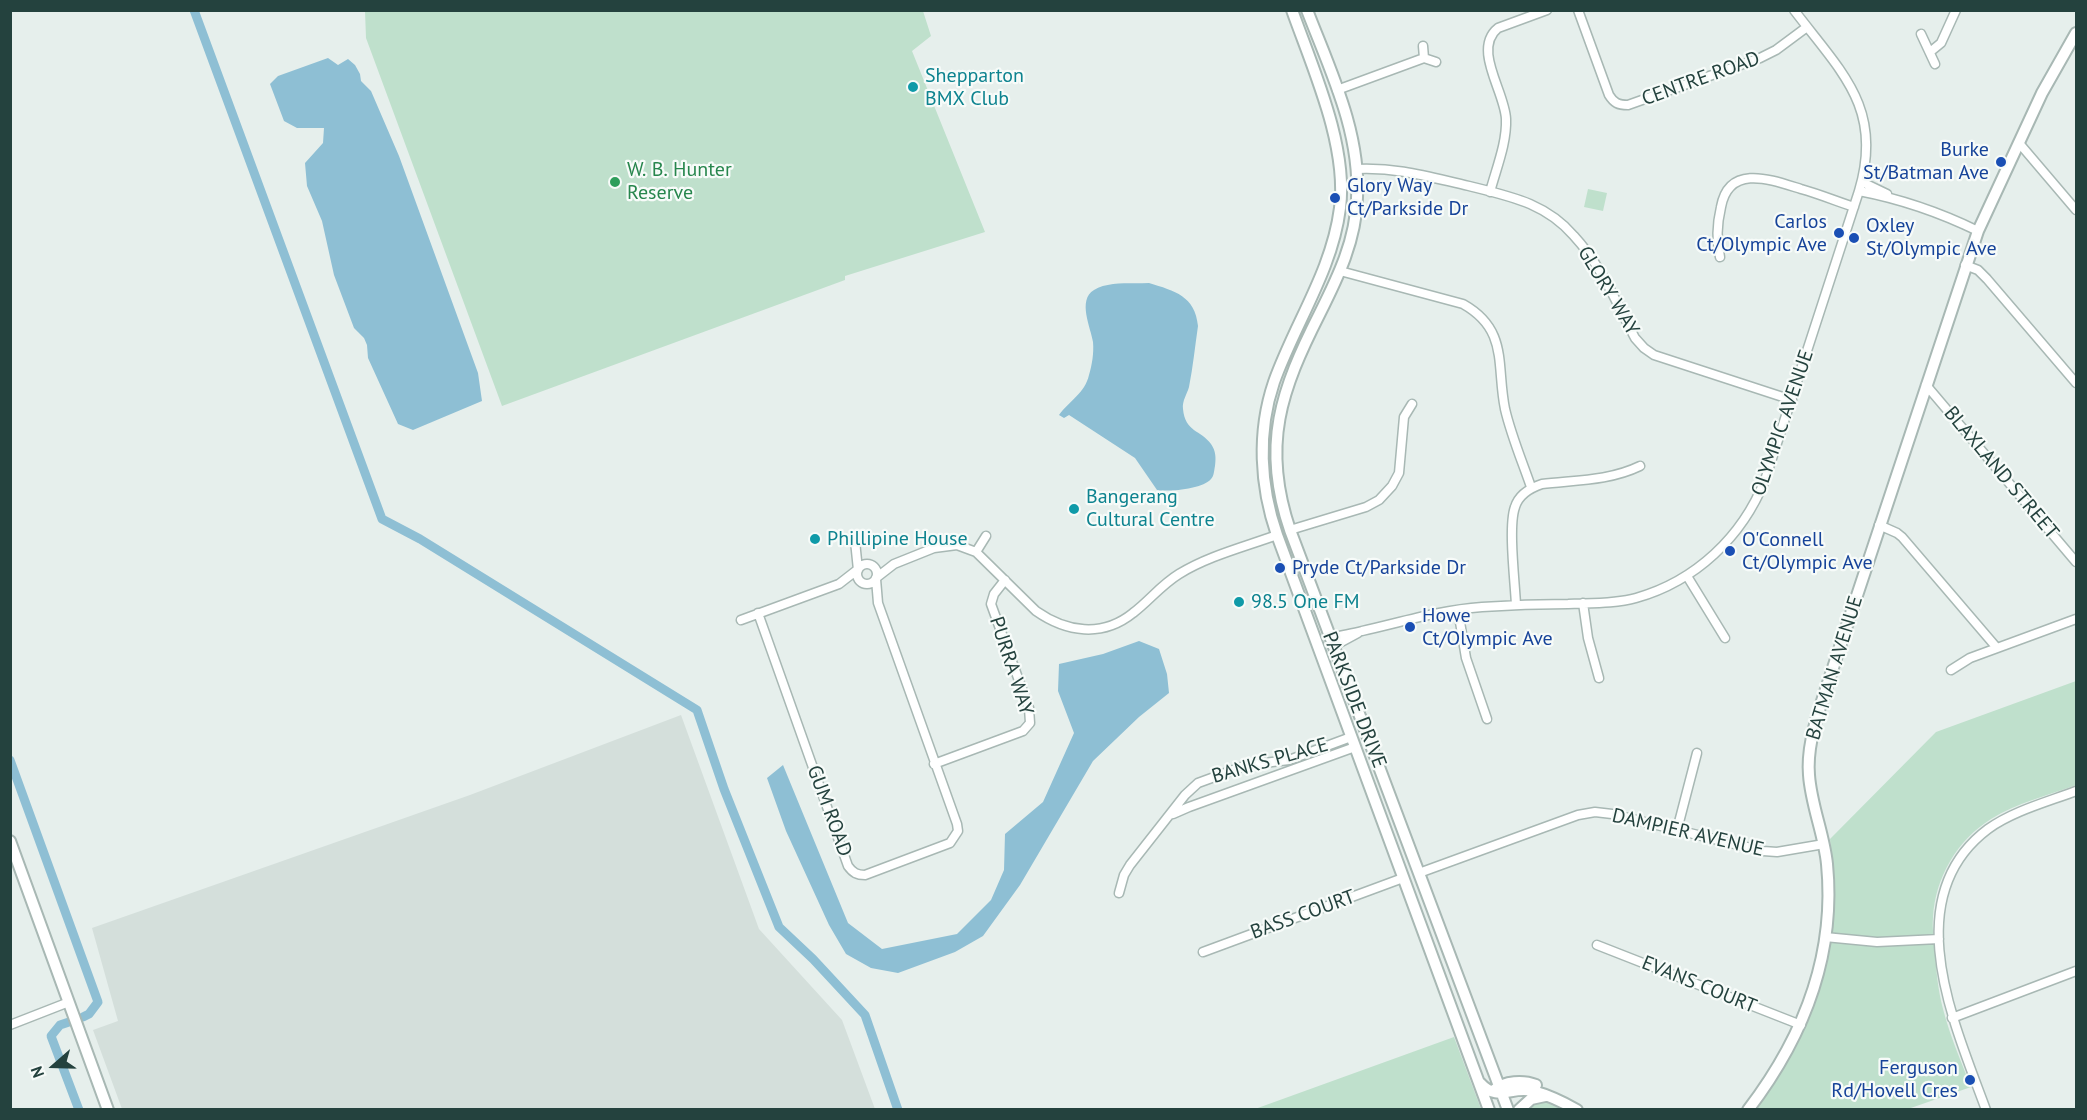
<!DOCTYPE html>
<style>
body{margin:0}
#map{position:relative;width:2087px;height:1120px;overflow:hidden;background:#e6efec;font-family:"PT Sans",sans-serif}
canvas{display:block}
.frame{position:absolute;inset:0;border:12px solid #24423e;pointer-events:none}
.north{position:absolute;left:24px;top:1036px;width:60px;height:60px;-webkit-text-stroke:4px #f7fbf9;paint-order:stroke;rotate:250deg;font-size:16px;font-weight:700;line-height:24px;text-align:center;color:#24423e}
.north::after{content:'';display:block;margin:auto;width:21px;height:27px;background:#24423e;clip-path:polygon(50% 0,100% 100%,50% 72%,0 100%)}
</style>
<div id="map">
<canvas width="2087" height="1120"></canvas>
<div class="frame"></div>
<div class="north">N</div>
</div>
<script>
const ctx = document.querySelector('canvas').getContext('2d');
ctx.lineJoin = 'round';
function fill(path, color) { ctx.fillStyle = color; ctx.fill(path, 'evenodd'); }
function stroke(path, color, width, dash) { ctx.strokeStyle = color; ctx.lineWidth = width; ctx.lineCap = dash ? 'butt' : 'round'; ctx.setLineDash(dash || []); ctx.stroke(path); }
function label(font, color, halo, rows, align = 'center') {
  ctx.font = font + ' "PT Sans",sans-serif'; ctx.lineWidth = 4.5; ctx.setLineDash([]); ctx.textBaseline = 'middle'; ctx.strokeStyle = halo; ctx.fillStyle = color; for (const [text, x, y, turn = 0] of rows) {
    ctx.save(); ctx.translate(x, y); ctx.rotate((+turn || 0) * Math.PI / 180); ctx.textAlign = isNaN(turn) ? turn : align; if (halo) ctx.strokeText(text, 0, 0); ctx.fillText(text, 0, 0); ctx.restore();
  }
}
fill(new Path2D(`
 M681 715 759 929 842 1020 875 1109H122L93 1030 118 1021 92 928 470 795Z`), '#d4dfdb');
fill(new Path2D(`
 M365 11H923L931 36 912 51 985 232 845 276V280L502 406 366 38Z
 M1588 189 1607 193 1603 211 1584 207Z
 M2076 681V785C2049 795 2017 803 1991 819 1957 840 1935 878 1933 918 1932 928 1934 939 1935 950 1936 970 1938 990 1943 1009 1950 1036 1961 1061 1971 1087L1908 1109 1752 1110 1776 1081 1808 1022 1827 959 1834 888 1830 839 1936 732Z
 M1454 1037 1481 1109H1255Z
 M1543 1101 1561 1109 1524 1110 1535 1102Z`), '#bfe0cc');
fill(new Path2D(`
 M328 58 338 65 348 59 355 65 360 74 361 81 371 91 399 156 478 373 482 401 413 430 398 424 368 358 367 345 364 338 354 328 334 275 322 221 307 186 305 163 323 143 324 128H297L284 121 270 84 278 76Z
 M1149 283C1175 291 1195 296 1198 326 1195 346 1193 367 1189 387 1187 394 1182 401 1183 409 1185 432 1201 430 1211 444 1216 451 1216 458 1215 466 1214 471 1214 476 1211 479 1203 489 1169 492 1157 490L1135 458 1069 415 1064 418 1059 415C1069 401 1085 393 1089 375 1092 365 1094 353 1093 342 1091 328 1077 300 1094 290 1108 281 1132 284 1149 283Z
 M1139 641 1159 649 1167 674 1169 693 1139 717 1093 761 1020 885 983 936 955 952 898 973 871 968 846 954 829 925 786 831 767 778 783 765 848 923 882 949 957 934 991 900 1004 870 1005 834 1043 802 1074 733 1058 691 1059 664 1103 654Z`), '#8ebfd4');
stroke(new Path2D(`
 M194 10 382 519 420 539 697 710 724 789 779 927 813 959 865 1015 898 1110
 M10 760 98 1002 89 1014 83 1017
 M69 1022 60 1025 51 1036 79 1110`), '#8ebfd4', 9);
const minor = new Path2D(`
 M1578 10 1609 95C1614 103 1618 105 1628 105L1760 58 1776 50 1807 27
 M1921 34 1935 64
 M1423 46 1424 58 1436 62
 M1930 52 1941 43 1956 10
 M1337 90 1424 58
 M2019 143 2076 210
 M1356 169C1398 167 1429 177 1469 186 1489 191 1511 196 1530 204 1546 211 1563 223 1574 236 1601 265 1617 304 1635 338L1644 348 1654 355 1792 400
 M1862 182 1887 194
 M1859 191C1901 199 1939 212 1978 231
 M1490 192C1496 169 1507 143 1506 119 1505 92 1472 49 1498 28L1547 10
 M1720 257C1716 240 1717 224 1721 207 1729 163 1772 180 1801 189 1819 194 1836 201 1854 207
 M1965 265 1978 270 1987 279 2076 383
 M1340 271 1463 304C1509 330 1496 365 1505 409 1511 435 1522 461 1531 487
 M1926 385 2076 562
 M1879 525 1897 533 1902 537 1997 648
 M1290 530 1366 507 1379 500 1392 486 1399 473 1404 417 1412 404
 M855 541 858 570
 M976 552 986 536
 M857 574a10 10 0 1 1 20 0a10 10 0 1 1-20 0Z
 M1687 576 1725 638
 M876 578 894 564 934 548 957 545 976 552 1036 611C1066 632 1102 638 1133 613 1149 601 1161 585 1179 574 1208 556 1244 547 1277 535
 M1583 603 1588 638 1599 678
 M1516 605C1515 582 1508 526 1515 507 1519 494 1530 488 1542 484 1575 480 1609 481 1640 466
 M1458 610 1466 658 1487 719
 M758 613 848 866C853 873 857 875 865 875L950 843 958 831 957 824 878 603 876 579
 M741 620 839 584 857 570
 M1331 638C1341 635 1351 634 1362 631 1402 622 1440 610 1482 607 1511 605 1539 604 1568 604 1590 603 1615 604 1636 598 1696 581 1742 537 1765 480L1859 191C1884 108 1841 72 1794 10
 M1334 646 1358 633
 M1951 670 1970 658 2076 619
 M934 764 1023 731 1030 723 1029 708 991 604 994 594 1005 580
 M1173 814 1189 807 1355 747
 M1677 830 1697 753
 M1419 873 1578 815 1595 812 1612 814 1763 851 1777 852 1824 844
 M1119 893 1124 875 1130 865 1185 795 1198 783 1247 765 1289 760 1351 737
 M1825 937 1877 942 1939 939
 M1597 945 1801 1025
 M1203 952 1403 878
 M1952 1018 2076 971
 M10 1025 69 1002
 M1986 1110C1955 1025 1896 898 1988 829 2013 811 2047 802 2076 791`);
const tertiary = new Path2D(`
 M1292 10C1313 69 1348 146 1340 208 1332 271 1295 323 1274 382 1257 432 1260 486 1277 535L1489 1110
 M1307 10C1330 70 1361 133 1357 198 1356 240 1338 277 1320 313 1281 390 1261 445 1290 530L1508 1110
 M10 841 108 1110
 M1480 1083C1498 1103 1512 1085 1533 1091 1548 1095 1563 1102 1577 1110
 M1494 1090C1505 1081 1523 1080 1536 1085
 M1519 1110 1531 1099 1545 1096
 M1748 1110C1803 1038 1836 956 1827 864 1824 834 1811 805 1809 775 1807 751 1814 726 1821 704L1978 231 2042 93 2076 33`);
stroke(minor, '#a8b8b4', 11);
stroke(tertiary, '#a8b8b4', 14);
stroke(minor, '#fff', 8);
stroke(tertiary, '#fff', 10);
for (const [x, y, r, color] of [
 [913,87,6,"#0f9aa8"],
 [2001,162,6,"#1a4fb4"],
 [615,182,6,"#2e9e5b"],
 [1335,198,6,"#1a4fb4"],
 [1839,233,6,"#1a4fb4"],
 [1854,238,6,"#1a4fb4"],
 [1074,509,6,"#0f9aa8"],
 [815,539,6,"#0f9aa8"],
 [1730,551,6,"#1a4fb4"],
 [1280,568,6,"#1a4fb4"],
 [1239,602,6,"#0f9aa8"],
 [1410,627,6,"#1a4fb4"],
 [1970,1080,6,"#1a4fb4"]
]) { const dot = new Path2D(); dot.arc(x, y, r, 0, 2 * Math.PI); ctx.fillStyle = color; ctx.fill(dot); stroke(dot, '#f7fbf9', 2); }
label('20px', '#0d838f', '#f7fbf9', [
 ["Shepparton",925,76],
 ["BMX Club",925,99],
 ["Bangerang",1086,497],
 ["Cultural Centre",1086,520],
 ["Phillipine House",827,539],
 ["98.5 One FM",1251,602]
], 'left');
label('20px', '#24423e', '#f7fbf9', [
 ["CENTRE ROAD",1701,79,-20],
 ["GLORY WAY",1608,291,59],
 ["OLYMPIC AVENUE",1783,423,-71],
 ["BLAXLAND STREET",2001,473,50],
 ["PURRA WAY",1011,666,72],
 ["BATMAN AVENUE",1835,668,-73],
 ["PARKSIDE DRIVE",1354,700,69],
 ["BANKS PLACE",1270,761,-16],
 ["GUM ROAD",829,811,70],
 ["DAMPIER AVENUE",1688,833,13],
 ["BASS COURT",1303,915,-20],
 ["EVANS COURT",1699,985,22]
]);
label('20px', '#164399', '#f7fbf9', [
 ["Burke",1989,150,"right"],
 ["St/Batman Ave",1989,173,"right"],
 ["Glory Way",1347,186],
 ["Ct/Parkside Dr",1347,209],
 ["Carlos",1827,222,"right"],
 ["Ct/Olympic Ave",1827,245,"right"],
 ["Oxley",1866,226],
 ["St/Olympic Ave",1866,249],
 ["O'Connell",1742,540],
 ["Ct/Olympic Ave",1742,563],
 ["Pryde Ct/Parkside Dr",1292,568],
 ["Howe",1422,616],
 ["Ct/Olympic Ave",1422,639],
 ["Ferguson",1958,1068,"right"],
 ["Rd/Hovell Cres",1958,1091,"right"]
], 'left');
label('20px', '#27864d', '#f7fbf9', [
 ["W. B. Hunter",627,170],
 ["Reserve",627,193]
], 'left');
</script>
